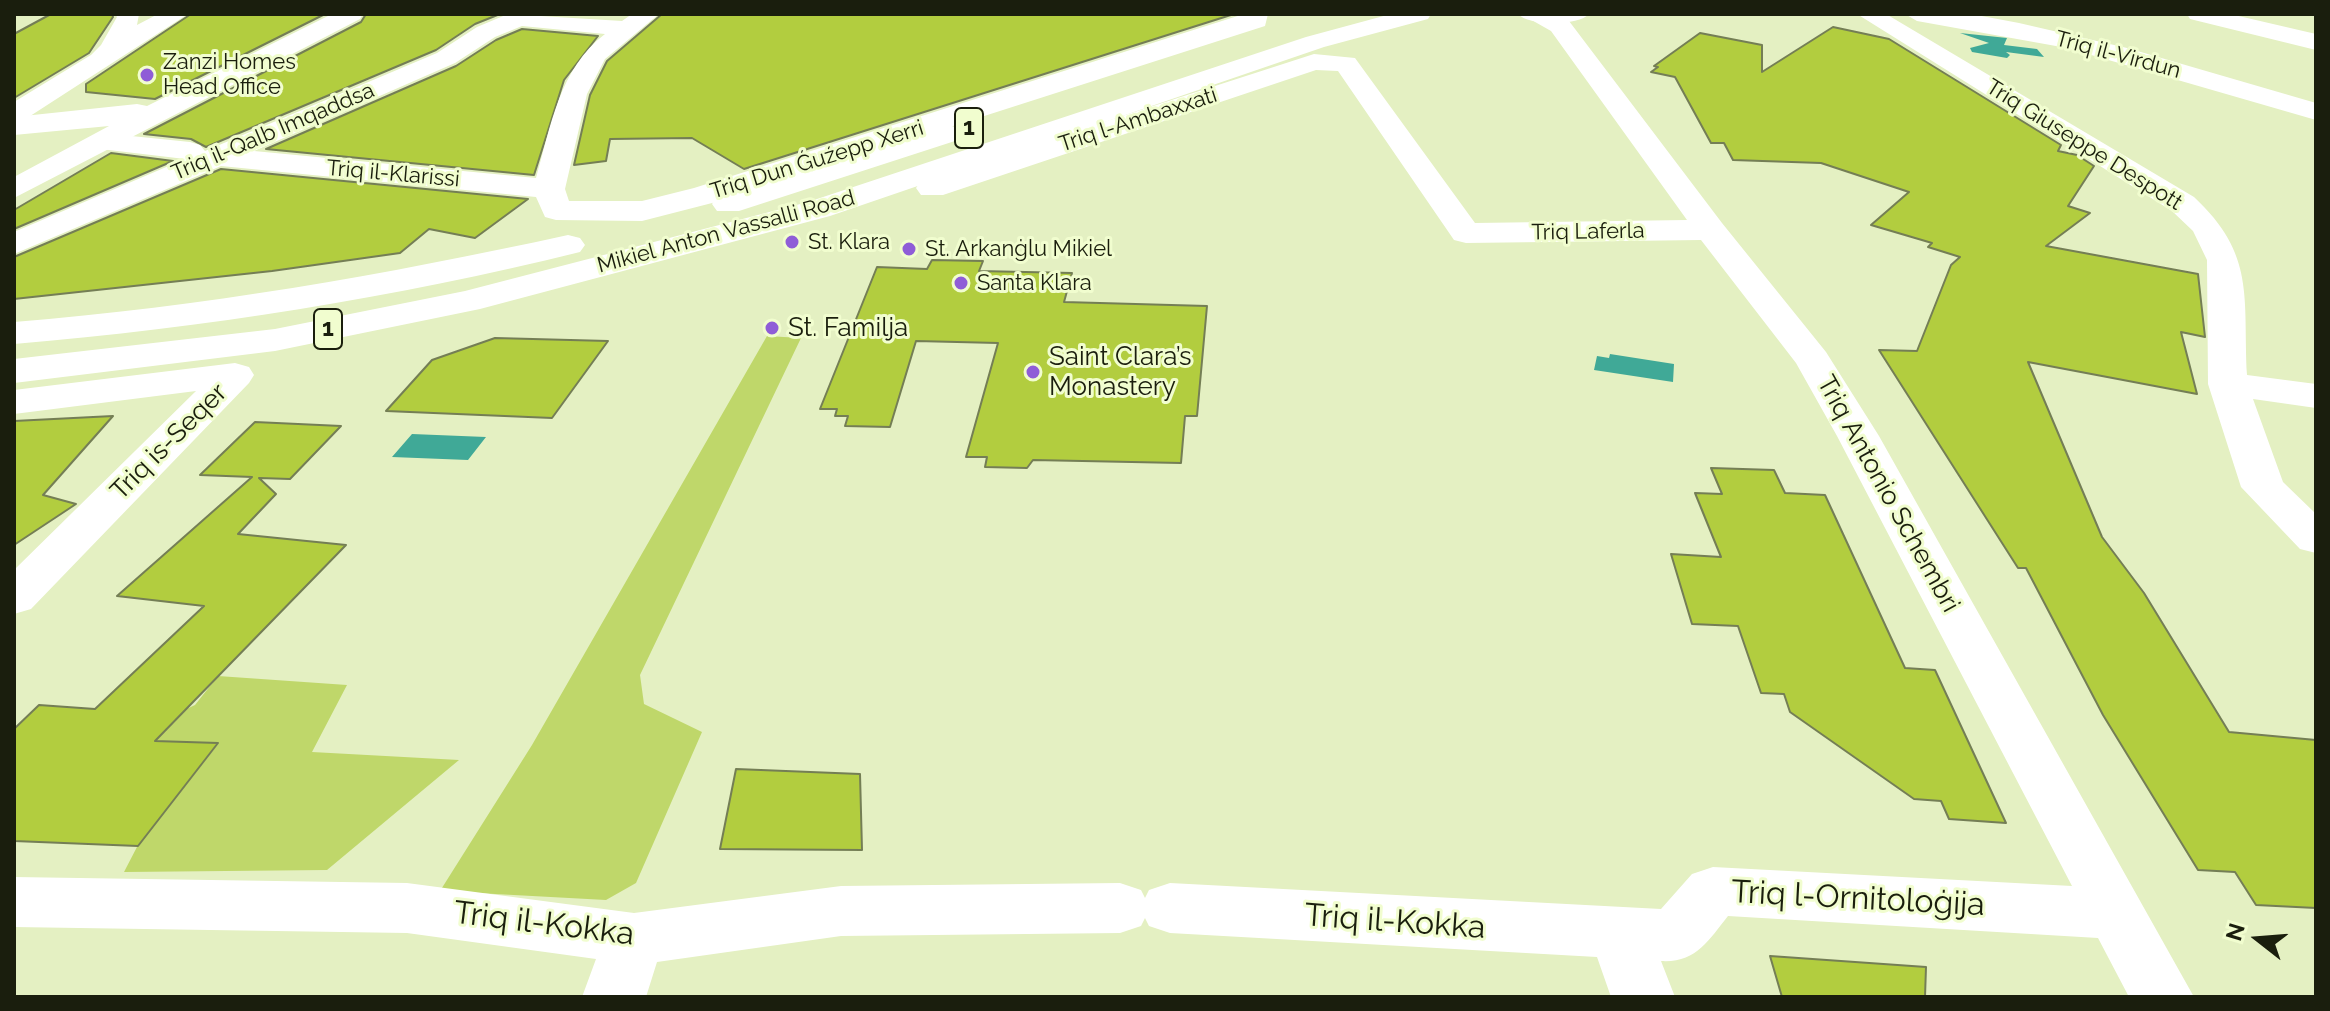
<!DOCTYPE html>
<meta charset="utf-8">
<style>
body{margin:0}
#map{position:relative;width:2330px;height:1011px;overflow:hidden;background:#e4f0c2;font-family:Raleway,sans-serif}
canvas{display:block}
.frame{position:absolute;inset:0;border:16px solid #1a1e0d;pointer-events:none}
.north{position:absolute;left:2218px;top:899px;width:80px;height:80px;-webkit-text-stroke:6px #f1fdcf;paint-order:stroke;rotate:287deg;font-size:22px;font-weight:700;line-height:32px;text-align:center;color:#1a1e0d}
.north::after{content:'';display:block;margin:auto;width:28px;height:36px;background:#1a1e0d;clip-path:polygon(50% 0,100% 100%,50% 72%,0 100%)}
</style>
<div id="map">
<canvas width="2330" height="1011"></canvas>
<div class="frame"></div>
<div class="north">N</div>
</div>
<script>
const ctx = document.querySelector('canvas').getContext('2d');
ctx.lineJoin = 'round';
function fill(path, color) { ctx.fillStyle = color; ctx.fill(path, 'evenodd'); }
function stroke(path, color, width, dash) { ctx.strokeStyle = color; ctx.lineWidth = width; ctx.lineCap = dash ? 'butt' : 'round'; ctx.setLineDash(dash || []); ctx.stroke(path); }
function label(font, color, halo, rows, align = 'center') {
  ctx.font = font + ' Raleway,sans-serif'; ctx.lineWidth = 6; ctx.setLineDash([]); ctx.textBaseline = 'middle'; ctx.strokeStyle = halo; ctx.fillStyle = color; for (const [text, x, y, turn = 0] of rows) {
    ctx.save(); ctx.translate(x, y); ctx.rotate((+turn || 0) * Math.PI / 180); ctx.textAlign = isNaN(turn) ? turn : align; if (halo) ctx.strokeText(text, 0, 0); ctx.fillText(text, 0, 0); ctx.restore();
  }
}
fill(new Path2D(`
 M767 336 801 338 640 675 644 704 702 732 636 883 606 900 440 891 532 745Z
 M218 676 347 685 312 752 459 760 327 870 124 872 138 845 218 744 120 740 195 705Z`), '#bfd76a');
fill(new Path2D(`
 M1960 33 2007 38 2004 45 2037 49 2044 57 2006 52 2010 55 2007 58 1972 52 1970 48 1989 43Z
 M1610 354 1674 364 1673 382 1594 370 1597 356 1609 358Z
 M412 434 486 437 468 460 392 457Z`), '#40a997');
const building = new Path2D(`
 M51 14H112L113 17 89 53 14 98V34Z
 M191 14H325L155 99 86 92V84Z
 M366 14H500L475 24 436 50 206 147 191 139 144 134 361 22Z
 M662 14H1234L744 169 692 138 610 139 606 161 574 165 590 95 607 61Z
 M1833 27 1889 39 2061 145 2058 151 2077 155 2094 166 2068 206 2090 213 2046 246 2198 274 2205 337 2181 332 2197 394 2028 362 2102 537 2144 593 2229 732 2316 740V908L2256 905 2235 872 2198 870 2103 715 2026 568H2018L1879 350 1917 351 1951 265 1960 257 1928 247 1932 243 1871 225 1909 192 1821 163 1733 160 1724 143H1711L1675 77 1651 72 1658 67 1654 66 1700 33 1762 45V72Z
 M522 29 598 36 564 80 534 175 266 149 456 66 496 40Z
 M111 153 173 161 14 229V210Z
 M221 169 528 199 475 238 429 229 400 253 272 271 14 299V257Z
 M932 260 983 261 979 271 1072 273 1064 302 1207 306 1197 416H1185L1181 463 1033 460 1027 468 985 467 987 457H966L998 343 916 341 890 427 845 426 848 416H835L837 409H820L877 267 927 269Z
 M495 338 608 341 552 418 386 411 432 360Z
 M113 416 43 495 76 504 14 545V421Z
 M255 422 341 426 290 479 259 478 276 494 238 534 346 545 155 741 218 743 138 846 14 841V729L39 705 95 709 204 606 117 596 252 477 200 475Z
 M1711 468 1774 470 1785 493 1825 495 1905 668 1935 670 2006 823 1949 819 1941 801 1914 799 1790 712 1784 694 1761 693 1738 626 1692 624 1671 554 1721 557 1695 493 1722 494Z
 M736 769 860 774 862 850 720 849Z
 M1770 956 1926 967 1925 997H1782Z`);
fill(building, '#b2cd3f');
stroke(building, '#747e55', 2);
fill(new Path2D(`
 M115 14H139L137 25 158 14H188L24 120 14 122V102L91 55 101 45 117 17Z
 M508 14 622 21 632 14H659L605 59 587 94 565 189 569 201H642L694 188 1244 14H1268L1265 26 716 202 642 221 556 220 545 217 536 197 221 166 14 254V232L185 159 92 148 87 142 92 136 102 133 190 142 200 145 205 151 437 53 477 27ZM522 26 605 34C559 69 551 126 536 178L254 151 455 63 495 37Z
 M1521 14H1553L1569 21 1722 223 1826 352 1879 436 2194 997H2129L2098 938 1728 916C1708 941 1696 963 1661 961L1675 997H1611L1597 957 1170 933 1149 926 1145 918 1141 926 1120 933 841 936 657 962 646 997H582L596 959 407 933 14 927V877L407 883 634 913 841 886 1120 883 1141 890 1145 898 1149 890 1170 883 1661 909 1692 874 1713 867 2072 886 1837 436 1796 363 1701 240 1466 243 1454 240 1338 71 1316 70 943 195H921L916 188 921 181 1314 54 1355 58 1475 223 1687 220 1551 31Z
 M1857 14H1886L2194 197C2256 255 2243 297 2247 375L2316 384V408L2253 399 2283 482 2316 514V553L2300 549 2241 487 2208 384 2207 260 2193 231 2172 211Z
 M1905 14H1971L2019 23 2127 48 2316 103V120L2067 48 1917 21Z
 M235 363 249 367 254 375 249 383 31 609 14 614V570L196 391 14 414V390Z`), '#fff');
fill(new Path2D(`
 M332 14H363L360 19 14 198V177L109 126 14 135V117L137 104 147 106Z`), '#fff');
fill(new Path2D(`
 M1391 14H1431L1428 19 1324 47 830 216 480 309 275 351 14 383V359L275 329 465 291 808 202 1306 37Z
 M1518 14H1589C1579 26 1528 26 1518 14Z
 M2187 14H2230L2316 34V50L2190 19Z
 M948 125 958 128 962 134 958 140 739 211H717L712 204 717 197Z
 M568 235 580 238 585 245 580 252C394 298 205 328 14 344V322C201 307 385 275 568 235Z`), '#fff');
for (const [x, y, r, color] of [
 [147,75,8,"#8f5dd7"],
 [792,242,8,"#8f5dd7"],
 [909,249,8,"#8f5dd7"],
 [961,283,8,"#8f5dd7"],
 [772,328,8,"#8f5dd7"],
 [1033,372,8,"#8f5dd7"]
]) { const dot = new Path2D(); dot.arc(x, y, r, 0, 2 * Math.PI); ctx.fillStyle = color; ctx.fill(dot); stroke(dot, '#f1fdcf', 3); }
label('22px', '#1a1e0d', '#f1fdcf', [
 ["Triq il-Virdun",2118,55,15],
 ["Triq l-Ambaxxati",1138,120,-18],
 ["Triq il-Qalb Imqaddsa",273,132,-23],
 ["Triq Giuseppe Despott",2084,145,32],
 ["Triq Dun Ǵuźepp Xerri",817,160,-17],
 ["Triq il-Klarissi",393,174,5],
 ["Mikiel Anton Vassalli Road",726,232,-15],
 ["Triq Laferla",1588,232,-1]
]);
label('22px', '#1a1e0d', '#f1fdcf', [
 ["Zanzi Homes",163,62],
 ["Head Office",163,87],
 ["St. Klara",808,242],
 ["St. Arkanġlu Mikiel",925,249],
 ["Santa Klara",977,283]
], 'left');
for (const [x, y, w] of [
 [969,128,28],
 [328,329,28]
]) { const box = new Path2D(); box.roundRect(x - w / 2, y - 20, w, 40, 6); ctx.fillStyle = '#f1fdcf'; ctx.fill(box); stroke(box, '#1a1e0d', 2); }
label('bold 24px', '#1a1e0d', null, [
 ["1",969,128],
 ["1",328,329]
]);
label('26px', '#1a1e0d', '#f1fdcf', [
 ["St. Familja",788,328],
 ["Saint Clara’s",1049,357],
 ["Monastery",1049,387]
], 'left');
label('26px', '#1a1e0d', '#f1fdcf', [
 ["Triq is-Seqer",169,442,-45],
 ["Triq Antonio Schembri",1888,494,61]
]);
label('32px', '#1a1e0d', '#f1fdcf', [
 ["Triq l-Ornitoloġija",1858,899,3],
 ["Triq il-Kokka",1395,922,4],
 ["Triq il-Kokka",544,924,7]
]);
</script>
